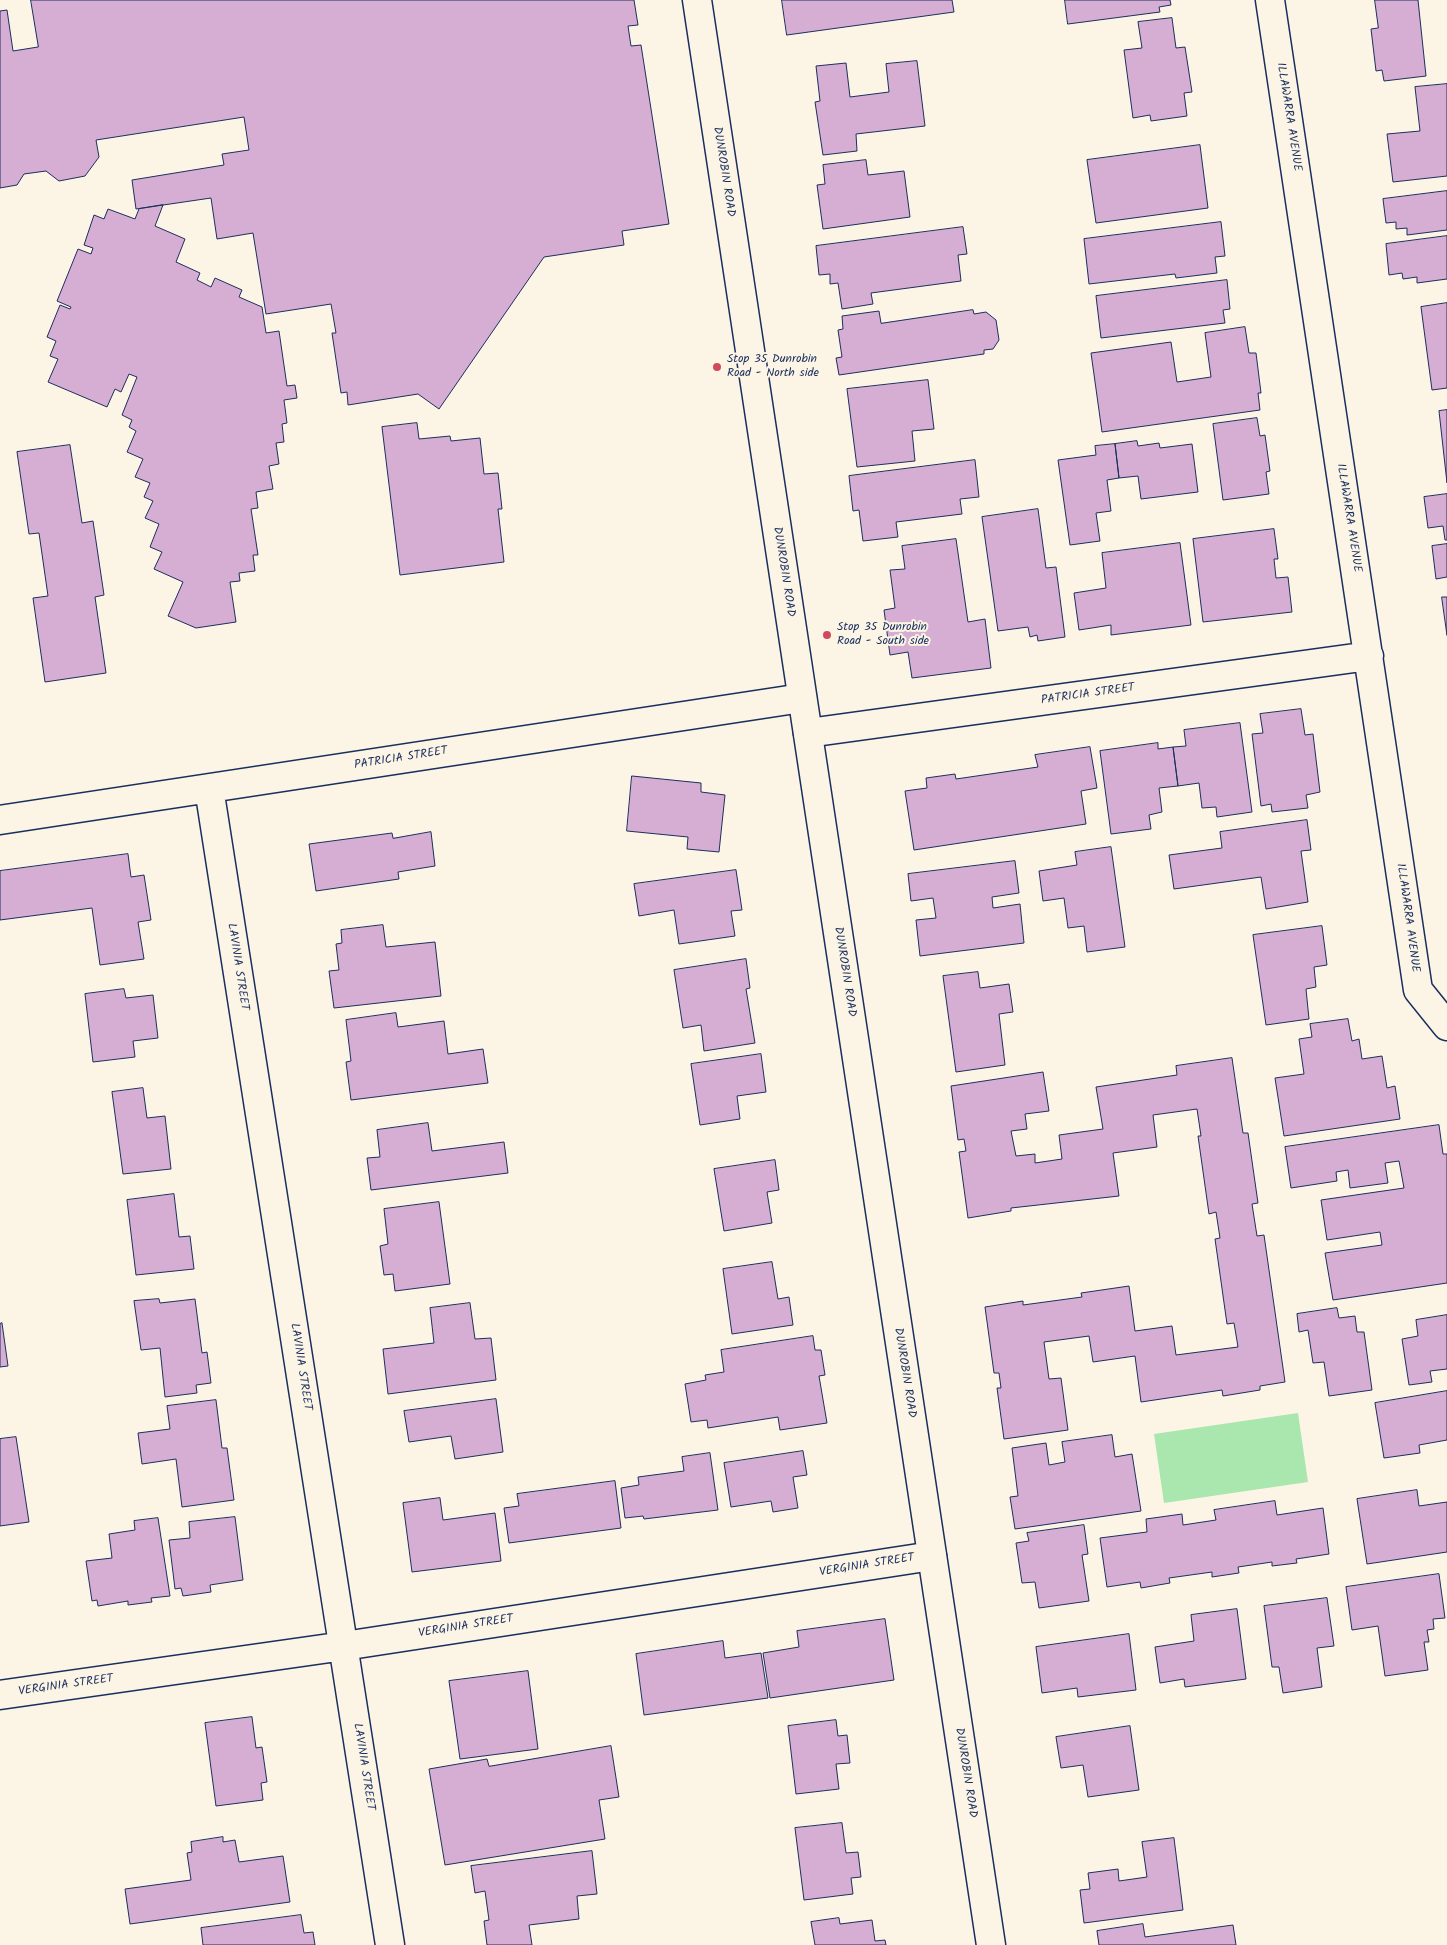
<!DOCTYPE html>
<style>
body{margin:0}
canvas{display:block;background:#fcf5e5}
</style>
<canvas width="1447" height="1945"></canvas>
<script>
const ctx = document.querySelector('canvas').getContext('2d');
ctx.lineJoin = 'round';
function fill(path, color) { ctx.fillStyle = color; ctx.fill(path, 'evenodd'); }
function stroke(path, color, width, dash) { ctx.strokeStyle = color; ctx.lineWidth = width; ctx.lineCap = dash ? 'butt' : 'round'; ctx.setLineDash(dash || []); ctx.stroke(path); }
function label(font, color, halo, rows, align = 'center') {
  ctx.font = font + ' Kalam,sans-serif'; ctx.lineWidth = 4; ctx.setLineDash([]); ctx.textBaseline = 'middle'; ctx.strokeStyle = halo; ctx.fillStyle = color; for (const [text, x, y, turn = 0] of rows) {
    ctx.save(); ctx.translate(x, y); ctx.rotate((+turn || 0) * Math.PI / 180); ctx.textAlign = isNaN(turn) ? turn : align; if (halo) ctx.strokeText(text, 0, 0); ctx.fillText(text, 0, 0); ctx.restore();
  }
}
fill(new Path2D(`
 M1298 1413 1308 1482 1164 1503 1154 1434Z`), '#a9e7ae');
const building = new Path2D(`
 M31 0H634L638 25 628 26 631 46 641 45 669 224 622 231 624 245 544 257 439 409 418 394 348 405 347 392 341 393 332 333H336L331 304 266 314 253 233 217 239 211 198 136 209 132 180 224 165 222 154 249 150 244 117 96 140 99 157 85 176 59 181 46 171 24 174 17 185 0 188V11L7 10 13 51 38 47Z
 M782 0H952L954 12 787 35Z
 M1065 0H1170L1171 5 1159 7 1160 12 1068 24Z
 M1375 0H1418L1426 76 1384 81 1382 70 1376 71 1371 29 1378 28Z
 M1172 18 1176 48 1185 47 1192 92 1184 93 1187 116 1151 121 1150 115 1133 118 1124 50 1142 48 1138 22Z
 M917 61 925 126 856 134 857 151 823 155 815 102 820 101 816 66 846 63 850 97 889 92 886 64Z
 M1447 84V176L1393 182 1387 134 1420 131 1415 87Z
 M1200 145 1208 208 1096 223 1087 160Z
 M866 160 868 175 904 171 910 217 823 229 817 185 825 184 823 165Z
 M1447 191V230L1407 235V228L1396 229V222L1386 223 1383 199Z
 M163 205 155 226 185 239 176 262 200 273 197 280 211 287 215 278 242 290 239 297 262 307 266 333 279 331 287 386 295 385 297 398 284 400 287 423 282 424 284 442 276 443 279 464 269 466 273 489 256 492 258 508 251 509 258 555H253L255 571 239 573 240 581 230 582 236 622 196 628 168 616 183 582 154 569 162 552 150 547 159 524 145 518 153 501 144 497 150 483 135 477 143 459 127 452 136 431 129 427 132 420 122 415 137 377 129 374 121 392 115 389 107 407 48 382 58 359 50 356 56 341 47 337 60 305 70 309 71 307 57 301 78 249 91 254 93 248 84 245 94 215 104 219 108 209 135 219 139 209Z
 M1221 222 1225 256 1215 257 1217 273 1176 278 1175 274 1089 284 1084 239Z
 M963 227 967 254 958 255 961 281 871 293 873 304 842 309 838 283 830 284V274L819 275 816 246Z
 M1447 236V279L1417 283V277L1403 279 1402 273 1389 275 1386 244Z
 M1227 280 1230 309 1223 310 1225 323 1101 338 1096 296Z
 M1447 303V388L1432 390 1421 307Z
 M973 310 974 314 986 312 996 320 999 340 993 349 984 350V354L839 375 836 358 842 357 838 330 843 329 842 316 879 311 881 323Z
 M1245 327 1249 353H1256L1261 393H1258L1260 410 1102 432 1091 353 1171 342 1177 382 1211 377 1205 333Z
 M928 380 934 429 912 431 915 461 857 467 847 389Z
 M1447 410V483L1439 411Z
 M1257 418 1260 436 1265 435 1270 471 1266 472 1269 494 1223 500 1213 424Z
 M417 423 419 439 450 436 451 441 480 438 484 474 498 473 502 509H498L504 562 400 575 382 427Z
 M1137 441 1138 446 1159 443 1160 448 1192 444 1198 492 1141 499 1138 476 1119 478 1115 444Z
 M1115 444 1119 478 1107 480 1111 511 1096 513 1100 541 1070 545 1058 460 1096 455 1095 446Z
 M70 445 82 523 93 521 104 595 95 597 106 673 45 682 33 598 48 596 39 533 29 534 17 452Z
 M975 460 979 497 960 499 962 514 896 522 898 537 863 541 859 510 853 511 849 476Z
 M1447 494V540H1445L1443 526 1428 528 1424 497Z
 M1038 509 1046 568 1056 567 1065 637 1038 641 1037 635 1030 637 1028 627 998 631 982 517Z
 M1274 529 1278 559H1274L1276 578 1288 577 1292 612 1203 622 1193 539Z
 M956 539 968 622 985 619 991 668 912 678 908 652 890 655 884 610 895 608 890 570 905 569 902 546Z
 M1180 543 1191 625 1111 635V625L1079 630 1074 593 1106 588 1102 553Z
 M1447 544V577L1436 579 1432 546Z
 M1442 597H1447V635Z
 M1301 709 1305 735 1313 734 1320 792 1306 795 1308 808 1272 812 1271 804 1261 806 1252 734 1263 733 1260 714Z
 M1240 723 1252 812 1217 817 1216 807 1202 808 1199 783 1178 786 1173 747 1186 746 1184 730Z
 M1158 743V749L1173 747 1178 786 1159 788 1162 812 1149 815 1151 829 1111 834 1100 751Z
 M1090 747 1097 788 1081 791 1086 824 914 850 905 791 927 788 926 778 955 774 956 779 1038 767 1035 755Z
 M632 776 701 783V792L725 795 719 852 687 849 688 837 627 831Z
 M1307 820 1311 850 1301 851 1308 902 1266 909 1261 877 1174 889 1169 855 1222 848 1220 832Z
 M431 832 435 866 398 872 399 879 316 891 309 844 392 833 393 838Z
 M1111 847 1125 947 1087 952 1084 926 1068 928 1064 898 1043 901 1039 871 1077 865 1075 852Z
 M128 854 131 877 144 875 151 920 138 922 144 959 100 965 92 908 0 920V871Z
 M1015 861 1019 893 992 897 993 908 1020 904 1024 943 920 956 916 920 936 918 933 898 911 901 908 874Z
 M736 870 742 910 731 911 735 936 679 944 674 910 639 916 634 884Z
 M383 925 386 947 435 942 441 996 334 1008 329 971 339 970 336 944 342 943 341 930Z
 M1322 926 1327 965 1314 967 1316 987 1306 989 1309 1019 1266 1025 1253 935Z
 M746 959 750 988 746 989 755 1043 704 1051 701 1025 683 1028 674 970Z
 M978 972 980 988 1009 984 1013 1012 999 1014 1005 1065 956 1072 943 976Z
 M124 989 126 998 153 995 158 1038 133 1041 135 1057 93 1062 85 994Z
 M396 1013 398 1027 444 1021 448 1054 483 1049 488 1083 351 1100 346 1062 351 1061 346 1020Z
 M1348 1019 1352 1041 1359 1039 1362 1059 1382 1056 1387 1088 1395 1086 1400 1119 1284 1136 1275 1078 1304 1074 1299 1039 1312 1037 1310 1024Z
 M761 1054 766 1092 737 1096 740 1119 700 1125 691 1064Z
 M1232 1058 1243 1133H1248L1258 1203 1252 1204 1257 1236 1264 1235 1285 1382 1260 1386V1390L1223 1396 1222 1390 1141 1402 1135 1356 1093 1362 1089 1336 1044 1342 1049 1379 1061 1378 1068 1430 1004 1439 997 1388H1001L999 1373H994L985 1307 1023 1301V1305L1082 1297 1081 1293 1129 1286 1135 1331 1172 1326 1176 1355 1238 1347 1234 1323 1227 1324 1215 1239 1220 1238 1216 1212 1209 1214 1198 1136H1201L1197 1109 1153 1115 1157 1147 1113 1153 1119 1196 1011 1208V1211L968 1218 959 1152 966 1151 964 1139 958 1140 951 1086 1043 1072 1049 1111 1025 1114 1027 1129 1011 1131 1016 1156 1035 1154V1163L1062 1159 1059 1135 1103 1129 1096 1087 1177 1075 1176 1066Z
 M143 1088 147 1118 165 1116 171 1169 123 1174 112 1092Z
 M428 1123 432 1151 504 1142 508 1173 371 1190 367 1158 380 1157 377 1130Z
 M1439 1125 1443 1154H1447V1283L1333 1300 1325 1253 1382 1245 1380 1232 1327 1240 1321 1200 1404 1188 1399 1161 1385 1163 1388 1183 1350 1188 1348 1170 1336 1172 1337 1181 1291 1188 1285 1147Z
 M775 1160 779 1190 767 1192 772 1223 724 1231 714 1169Z
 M174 1194 179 1237 190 1236 194 1269 136 1275 127 1200Z
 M439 1202 450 1284 395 1291 393 1274 384 1275 380 1246 388 1244 384 1209Z
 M772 1262 778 1299 789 1297 793 1325 732 1334 723 1269Z
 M159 1299 160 1303 195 1299 202 1353 207 1352 211 1383 196 1385 197 1393 165 1397 160 1348 141 1350 134 1301Z
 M470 1303 475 1339 491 1338 496 1380 388 1394 383 1349 434 1343 430 1308Z
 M1337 1308 1339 1318 1355 1316 1357 1332H1364L1372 1390 1329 1396 1324 1362 1313 1363 1308 1330 1299 1332 1297 1314Z
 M1447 1315V1369L1430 1371 1432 1382 1409 1385 1402 1339 1418 1336 1416 1320Z
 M2 1323 8 1366 0 1367V1324Z
 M813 1336 815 1350H821L825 1375 819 1376 827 1423 780 1430 778 1417 708 1428 707 1420 691 1422 685 1384 706 1380 705 1375 724 1372 721 1350Z
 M1447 1391V1440L1419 1445 1420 1453 1384 1458 1375 1403Z
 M496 1399 503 1452 455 1459 451 1436 409 1442 404 1411Z
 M216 1400 222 1448H227L234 1500 182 1507 176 1459 142 1464 138 1433 170 1429 167 1406Z
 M1112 1435 1115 1457 1132 1454 1141 1511 1015 1529 1010 1497 1018 1496 1012 1448 1046 1443 1049 1465 1065 1462 1062 1442Z
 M16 1437 29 1522 0 1526V1439Z
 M803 1451 807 1475 793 1477 798 1508 773 1512 771 1501 731 1507 724 1463Z
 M710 1453 718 1510 644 1519 643 1516 625 1518 621 1488 639 1485 638 1477 684 1471 682 1457Z
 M615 1481 621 1528 509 1543 504 1508 519 1506 517 1494Z
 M1417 1490 1419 1506 1447 1502V1552L1367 1564 1357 1499Z
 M440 1498 443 1520 495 1513 501 1561 412 1572 403 1503Z
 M1275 1501 1277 1515 1323 1508 1329 1554 1296 1559 1297 1563 1272 1566V1562L1238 1567 1239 1573 1212 1577V1572L1169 1578 1170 1583 1141 1588 1140 1582 1107 1587 1100 1538 1147 1532 1146 1519 1182 1514 1183 1525 1216 1520 1214 1510Z
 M235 1517 243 1580 210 1585 211 1592 183 1596 181 1588 175 1589 169 1540 190 1538 189 1522Z
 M158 1518 170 1596 151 1598 152 1602 128 1605V1601L98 1606 97 1600 92 1601 86 1561 112 1558 109 1534 135 1530 134 1521Z
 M1084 1525 1088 1554 1082 1555 1089 1601 1039 1608 1035 1582 1022 1583 1016 1543 1029 1541 1027 1533Z
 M1439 1574 1445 1618 1433 1619 1434 1629 1427 1630 1429 1642H1424L1428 1670 1385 1676 1378 1626 1352 1630 1346 1587Z
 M1327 1598 1334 1646 1317 1648 1322 1687 1283 1693 1279 1667H1272L1264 1606Z
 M1237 1609 1246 1679 1185 1687 1184 1679 1160 1683 1155 1647 1194 1641 1191 1615Z
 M885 1619 894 1680 770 1698 763 1653 799 1647 797 1631Z
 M1129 1634 1136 1690 1078 1697 1077 1688 1042 1693 1036 1647Z
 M723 1641 725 1658 761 1653 768 1698 644 1715 636 1654Z
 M528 1671 538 1749 460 1759 449 1681Z
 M252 1717 256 1748 262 1747 267 1782 261 1783 263 1800 216 1806 205 1723Z
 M836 1720 838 1736 847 1735 850 1763 836 1764 839 1789 796 1794 788 1726Z
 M1130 1726 1139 1790 1088 1797 1083 1765 1061 1768 1056 1737Z
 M611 1746 619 1797 599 1800 605 1839 445 1865 429 1769 487 1759 489 1766Z
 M842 1823 846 1853 858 1852 861 1877 851 1878 853 1894 804 1900 795 1828Z
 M223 1837V1842L235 1840 239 1862 283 1856 290 1902 130 1924 125 1889 191 1880 187 1853 192 1852 191 1842Z
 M1174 1838 1183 1910 1084 1923 1080 1890 1090 1889 1088 1873 1118 1869 1119 1881 1147 1877 1142 1842Z
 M592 1851 597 1894 577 1896 579 1919 529 1925 532 1945H487L484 1921 489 1920 485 1891 475 1893 471 1866Z
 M301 1915 304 1933 313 1932 315 1945H203L201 1928Z
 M839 1918 840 1924 872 1920 875 1941 885 1940 886 1945H815L811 1922Z
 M1143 1924 1145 1937 1233 1925 1236 1945H1099L1097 1931Z`);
fill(building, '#d6add3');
stroke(building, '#1b2f5e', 1);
const minor = new Path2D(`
 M1270 0 1418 990 1447 1026
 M808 733 1369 656
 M209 788 390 1945
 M0 820 802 698
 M0 1695 344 1646 932 1556`);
const tertiary = new Path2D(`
 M697 0 991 1945`);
stroke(minor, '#1b2f5e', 31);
stroke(tertiary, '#1b2f5e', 31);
stroke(minor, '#fcf5e5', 28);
stroke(tertiary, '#fcf5e5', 28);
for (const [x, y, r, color] of [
 [717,367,5,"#d1495b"],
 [827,635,5,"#d1495b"]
]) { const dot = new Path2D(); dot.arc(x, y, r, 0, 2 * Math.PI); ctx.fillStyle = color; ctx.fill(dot); stroke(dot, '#fcf5e5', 2); }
label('12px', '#1b2f5e', '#fcf5e5', [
 ["ILLAWARRA AVENUE",1288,117,81],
 ["DUNROBIN ROAD",723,172,81],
 ["ILLAWARRA AVENUE",1348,518,81],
 ["DUNROBIN ROAD",783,572,81],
 ["PATRICIA STREET",1088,695,-8],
 ["PATRICIA STREET",401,759,-9],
 ["ILLAWARRA AVENUE",1407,918,82],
 ["LAVINIA STREET",237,967,81],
 ["DUNROBIN ROAD",844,972,81],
 ["LAVINIA STREET",300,1367,81],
 ["DUNROBIN ROAD",904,1373,81],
 ["VERGINIA STREET",867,1566,-9],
 ["VERGINIA STREET",466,1627,-9],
 ["VERGINIA STREET",66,1686,-8],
 ["LAVINIA STREET",363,1767,81],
 ["DUNROBIN ROAD",965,1773,81]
]);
label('12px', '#1b2f5e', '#fcf5e5', [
 ["Stop 35 Dunrobin",727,360],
 ["Road - North side",727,374],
 ["Stop 35 Dunrobin",837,628],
 ["Road - South side",837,642]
], 'left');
</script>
